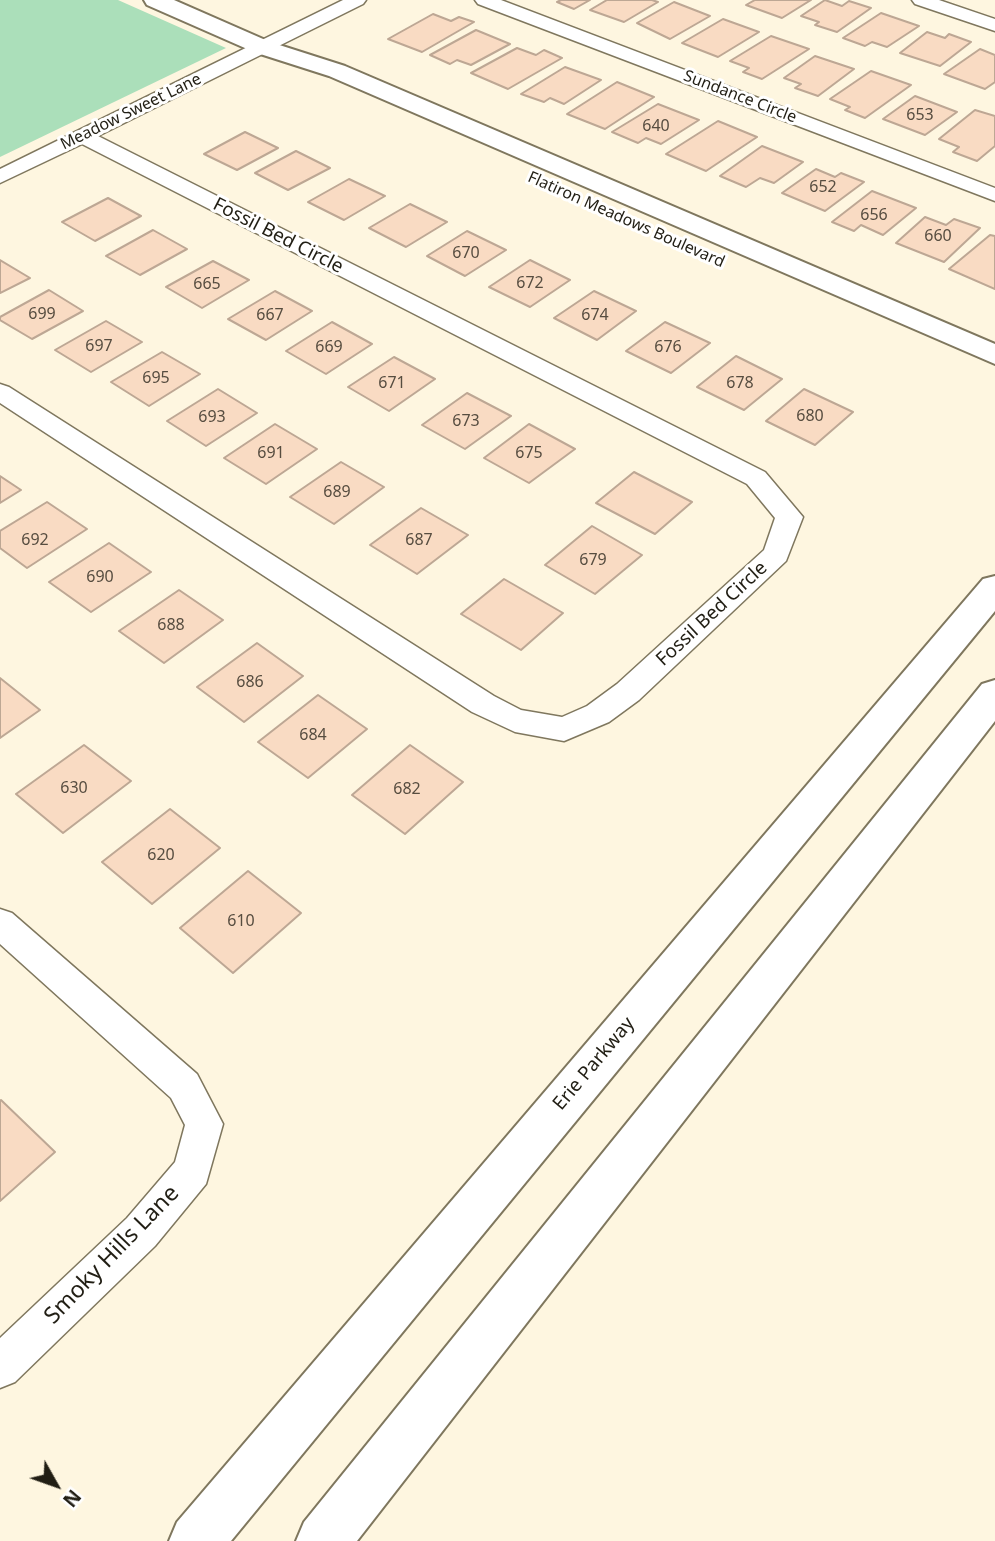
<!DOCTYPE html>
<style>
body{margin:0}
#map{position:relative;width:995px;height:1541px;overflow:hidden;background:#fef6e0;font-family:"Noto Sans",sans-serif}
canvas{display:block}
.north{position:absolute;left:21px;top:1450px;width:70px;height:70px;-webkit-text-stroke:5px #fff;paint-order:stroke;rotate:130deg;font-size:19px;font-weight:700;line-height:28px;text-align:center;color:#211e14}
.north::after{content:'';display:block;margin:auto;width:24px;height:32px;background:#211e14;clip-path:polygon(50% 0,100% 100%,50% 72%,0 100%)}
</style>
<div id="map">
<canvas width="995" height="1541"></canvas>
<div class="north">N</div>
</div>
<script>
const ctx = document.querySelector('canvas').getContext('2d');
ctx.lineJoin = 'round';
function fill(path, color) { ctx.fillStyle = color; ctx.fill(path, 'evenodd'); }
function stroke(path, color, width, dash) { ctx.strokeStyle = color; ctx.lineWidth = width; ctx.lineCap = dash ? 'butt' : 'round'; ctx.setLineDash(dash || []); ctx.stroke(path); }
function label(font, color, halo, rows, align = 'center') {
  ctx.font = font + ' "Noto Sans",sans-serif'; ctx.lineWidth = 6; ctx.setLineDash([]); ctx.textBaseline = 'middle'; ctx.strokeStyle = halo; ctx.fillStyle = color; for (const [text, x, y, turn = 0] of rows) {
    ctx.save(); ctx.translate(x, y); ctx.rotate((+turn || 0) * Math.PI / 180); ctx.textAlign = isNaN(turn) ? turn : align; if (halo) ctx.strokeText(text, 0, 0); ctx.fillText(text, 0, 0); ctx.restore();
  }
}
fill(new Path2D(`
 M0 0H118L226 48 0 157Z`), '#abdfba');
const building = new Path2D(`
 M561 0H590L574 9 557 2Z
 M607 0H652L658 2 624 22 590 10Z
 M755 0H811L782 18 746 5Z
 M825 0 842 6 849 1 871 8 837 32 815 25 819 22 801 16Z
 M674 2 710 16 670 39 637 23Z
 M881 13 919 26 887 47 872 42 865 46 843 38Z
 M433 14 451 21 459 17 474 22 422 52 388 39Z
 M723 19 759 32 718 57 682 43Z
 M476 30 510 44 471 65 457 60 450 64 430 55Z
 M927 32 945 38 949 34 971 42 940 66 900 53Z
 M771 36 809 49 762 79 743 72 749 68 730 61Z
 M517 48 536 55 544 50 562 58 508 89 471 73Z
 M980 49 995 55V82L985 89 944 74Z
 M815 56 854 69 818 96 795 88 801 84 784 78Z
 M565 67 601 80 564 104 550 98 544 102 521 94Z
 M871 71 911 85 865 118 845 110 850 107 830 99Z
 M617 82 654 97 605 129 567 114Z
 M915 96 957 112 925 135 883 119Z
 M658 104 699 120 661 144 646 138 638 143 612 132Z
 M975 110 995 116V146L977 161 953 152 959 147 939 139Z
 M718 121 757 137 706 171 666 154Z
 M245 132 278 148 237 170 204 154Z
 M762 146 803 162 774 183 760 178 746 187 720 176Z
 M296 151 330 168 288 190 255 173Z
 M816 169 835 177 841 173 864 182 825 211 782 193Z
 M349 179 385 196 344 220 308 202Z
 M872 191 916 208 883 235 861 225 854 231 832 222Z
 M108 198 141 216 95 241 62 222Z
 M410 204 447 222 406 247 369 228Z
 M925 217 946 225 954 219 980 228 944 262 896 243Z
 M153 230 187 249 140 275 106 256Z
 M467 231 506 250 465 276 427 256Z
 M990 235 995 236V289L949 269Z
 M0 260 30 278 0 293Z
 M530 260 570 280 530 307 489 287Z
 M213 261 249 280 202 308 166 287Z
 M49 290 83 311 32 339 0 320V317Z
 M275 291 312 311 266 340 228 319Z
 M594 291 636 311 597 340 554 318Z
 M106 321 142 342 91 372 55 350Z
 M332 322 372 344 326 374 286 351Z
 M665 322 710 343 671 373 626 351Z
 M162 352 200 374 149 406 111 382Z
 M736 356 782 379 744 410 697 387Z
 M394 357 435 379 389 411 348 387Z
 M218 389 257 413 206 446 167 421Z
 M804 389 853 412 815 445 766 421Z
 M467 393 511 416 465 449 422 425Z
 M275 424 317 449 266 484 224 458Z
 M529 424 575 449 529 483 484 458Z
 M341 462 384 487 334 524 290 497Z
 M634 472 692 502 655 534 596 503Z
 M0 476 21 490 0 503Z
 M47 502 87 529 27 568 0 548V531Z
 M421 508 468 535 417 574 370 545Z
 M592 526 642 555 595 594 545 565Z
 M109 543 151 572 91 612 49 582Z
 M504 579 563 613 521 650 461 614Z
 M179 590 223 620 164 663 119 631Z
 M257 643 303 676 244 722 197 687Z
 M0 678 40 710 0 738Z
 M318 695 367 729 308 778 258 742Z
 M84 745 131 781 63 833 16 794Z
 M410 745 463 782 405 834 352 795Z
 M170 809 220 848 152 904 102 862Z
 M248 871 301 913 233 973 180 928Z
 M1 1100 55 1152 0 1201V1101Z`);
fill(building, '#f9dbc3');
stroke(building, '#bda794', 2);
const minor = new Path2D(`
 M343 0H366L363 4 98 136 765 472 803 517 786 561 639 700 609 722 564 741 515 732 472 712 0 403V384L9 387 494 696 521 710 562 717 587 706 617 684 764 550 775 518 747 484 82 144 0 183V169Z
 M475 0H501L995 188V201L478 4Z
 M912 0H939L995 19V31L915 4Z
 M0 909 12 913 197 1074 223 1124 206 1184 155 1246 15 1382 0 1388V1338L127 1218 175 1162 185 1125 171 1098 0 944Z`);
const tertiary = new Path2D(`
 M144 0H174L270 42 345 66 995 344V364L329 76 254 52 147 5Z`);
const secondary = new Path2D(`
 M995 576V611L231 1541H169L177 1522 983 579Z
 M995 680V721L357 1541H296L304 1522 982 684Z`);
stroke(minor, '#7f775e', 3);
stroke(tertiary, '#7f775e', 4);
stroke(secondary, '#7f775e', 4);
fill(minor, '#fff');
fill(tertiary, '#fff');
fill(secondary, '#fff');
label('16px', '#211e14', '#fff', [
 ["Sundance Circle",740,97,21],
 ["Meadow Sweet Lane",131,112,-26],
 ["Flatiron Meadows Boulevard",626,220,24]
]);
label('16px', '#574d40', null, [
 ["653",920,115],
 ["640",656,126],
 ["652",823,187],
 ["656",874,215],
 ["660",938,236],
 ["670",466,253],
 ["672",530,283],
 ["665",207,284],
 ["699",42,314],
 ["667",270,315],
 ["674",595,315],
 ["697",99,346],
 ["669",329,347],
 ["676",668,347],
 ["695",156,378],
 ["671",392,383],
 ["678",740,383],
 ["680",810,416],
 ["693",212,417],
 ["673",466,421],
 ["691",271,453],
 ["675",529,453],
 ["689",337,492],
 ["692",35,540],
 ["687",419,540],
 ["679",593,560],
 ["690",100,577],
 ["688",171,625],
 ["686",250,682],
 ["684",313,735],
 ["630",74,788],
 ["682",407,789],
 ["620",161,855],
 ["610",241,921]
]);
label('19px', '#211e14', '#fff', [
 ["Fossil Bed Circle",278,236,27],
 ["Fossil Bed Circle",712,614,-43],
 ["Erie Parkway",594,1064,-50]
]);
label('23px', '#211e14', '#fff', [
 ["Smoky Hills Lane",112,1255,-46]
]);
</script>
